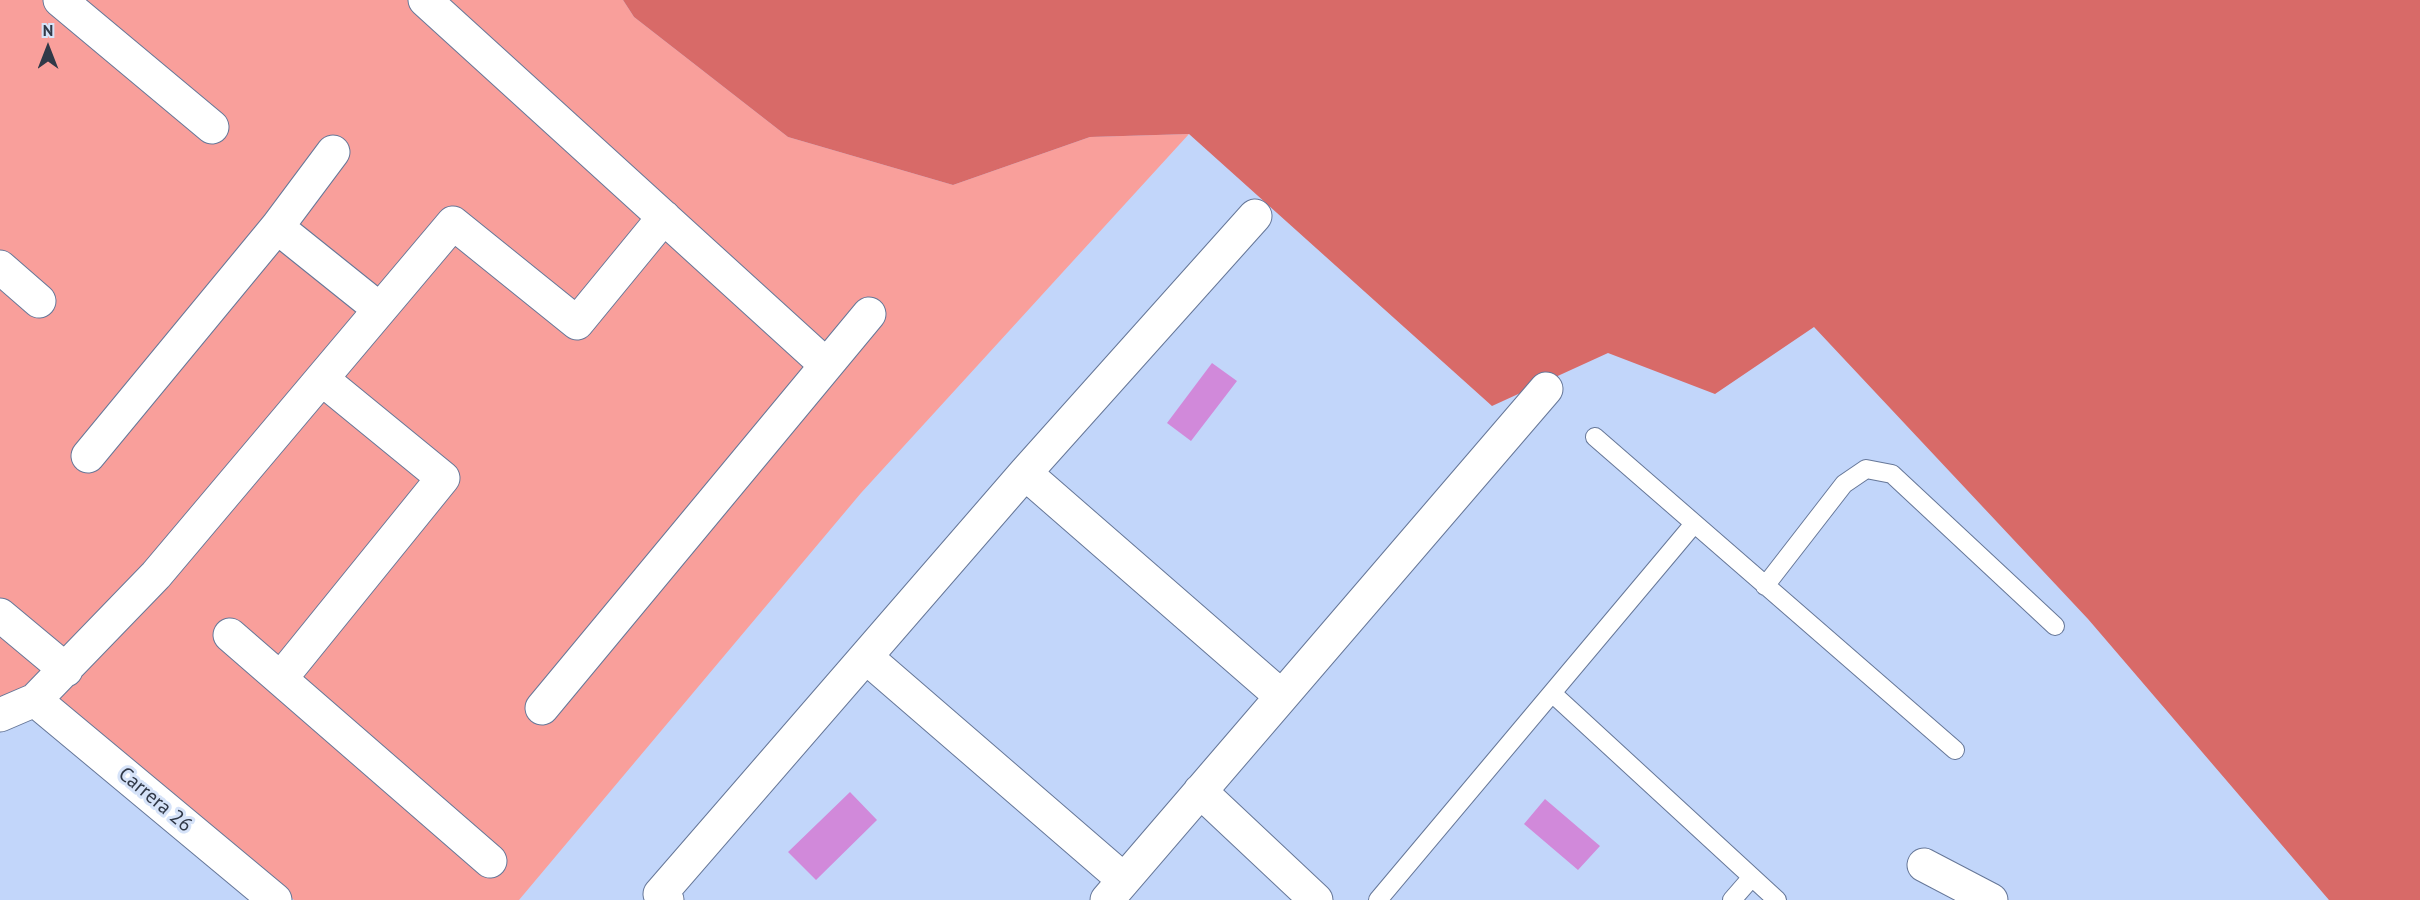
<!DOCTYPE html>
<style>
body{margin:0}
#map{position:relative;width:2420px;height:900px;overflow:hidden;background:#c2d6fa;font-family:"PT Sans",sans-serif}
canvas{display:block}
.north{position:absolute;left:18px;top:18px;width:60px;height:60px;-webkit-text-stroke:4px #d6e3f9;paint-order:stroke;rotate:0deg;font-size:16px;font-weight:700;line-height:24px;text-align:center;color:#313948}
.north::after{content:'';display:block;margin:auto;width:21px;height:27px;background:#313948;clip-path:polygon(50% 0,100% 100%,50% 72%,0 100%)}
</style>
<div id="map">
<canvas width="2420" height="900"></canvas>
<div class="north">N</div>
</div>
<script>
const ctx = document.querySelector('canvas').getContext('2d');
ctx.lineJoin = 'round';
function fill(path, color) { ctx.fillStyle = color; ctx.fill(path, 'evenodd'); }
function stroke(path, color, width, dash) { ctx.strokeStyle = color; ctx.lineWidth = width; ctx.lineCap = dash ? 'butt' : 'round'; ctx.setLineDash(dash || []); ctx.stroke(path); }
function label(font, color, halo, rows, align = 'center') {
  ctx.font = font + ' "PT Sans",sans-serif'; ctx.lineWidth = 6; ctx.setLineDash([]); ctx.textBaseline = 'middle'; ctx.strokeStyle = halo; ctx.fillStyle = color; for (const [text, x, y, turn = 0] of rows) {
    ctx.save(); ctx.translate(x, y); ctx.rotate((+turn || 0) * Math.PI / 180); ctx.textAlign = isNaN(turn) ? turn : align; if (halo) ctx.strokeText(text, 0, 0); ctx.fillText(text, 0, 0); ctx.restore();
  }
}
fill(new Path2D(`
 M0 0H623L634 17 788 137 953 185 1090 137 1189 134 861 493 519 900H294L56 699 0 701Z`), '#f99f9b');
fill(new Path2D(`
 M623 0H2420V900H2329L2088 619 1814 327 1715 394 1608 353 1492 406 1189 134 1090 137 953 185 788 137 634 17Z`), '#d86a68');
fill(new Path2D(`
 M1212 363 1237 381 1191 441 1167 423Z
 M850 792 877 820 816 880 788 852Z
 M1545 799 1600 846 1578 870 1524 824Z`), '#d189da');
const service = new Path2D(`
 M1595 437 1955 750
 M1765 586 1844 484 1866 469 1892 474 2055 626
 M1552 693 1777 900
 M1378 900 1693 525
 M1732 900 1752 877`);
const minor = new Path2D(`
 M60 0 212 127
 M425 0 825 364
 M277 227 378 308
 M0 267 39 301
 M88 456 277 227 333 152
 M1025 473 1281 696
 M0 615 66 670
 M230 635 490 861
 M866 657 1124 880
 M281 678 443 478 322 379
 M35 700 275 900
 M542 708 869 314
 M0 715 35 700 156 575 453 223 577 323 664 217
 M1200 791 1316 900
 M1924 865 1991 900
 M667 900 660 894 1025 473 1255 216
 M1107 900 1546 389`);
stroke(service, '#667798', 20);
stroke(minor, '#667798', 35);
stroke(service, '#fff', 18);
stroke(minor, '#fff', 33);
label('20px', '#313948', '#d6e3f9', [
 ["Carrera 26",155,800,40]
]);
</script>
